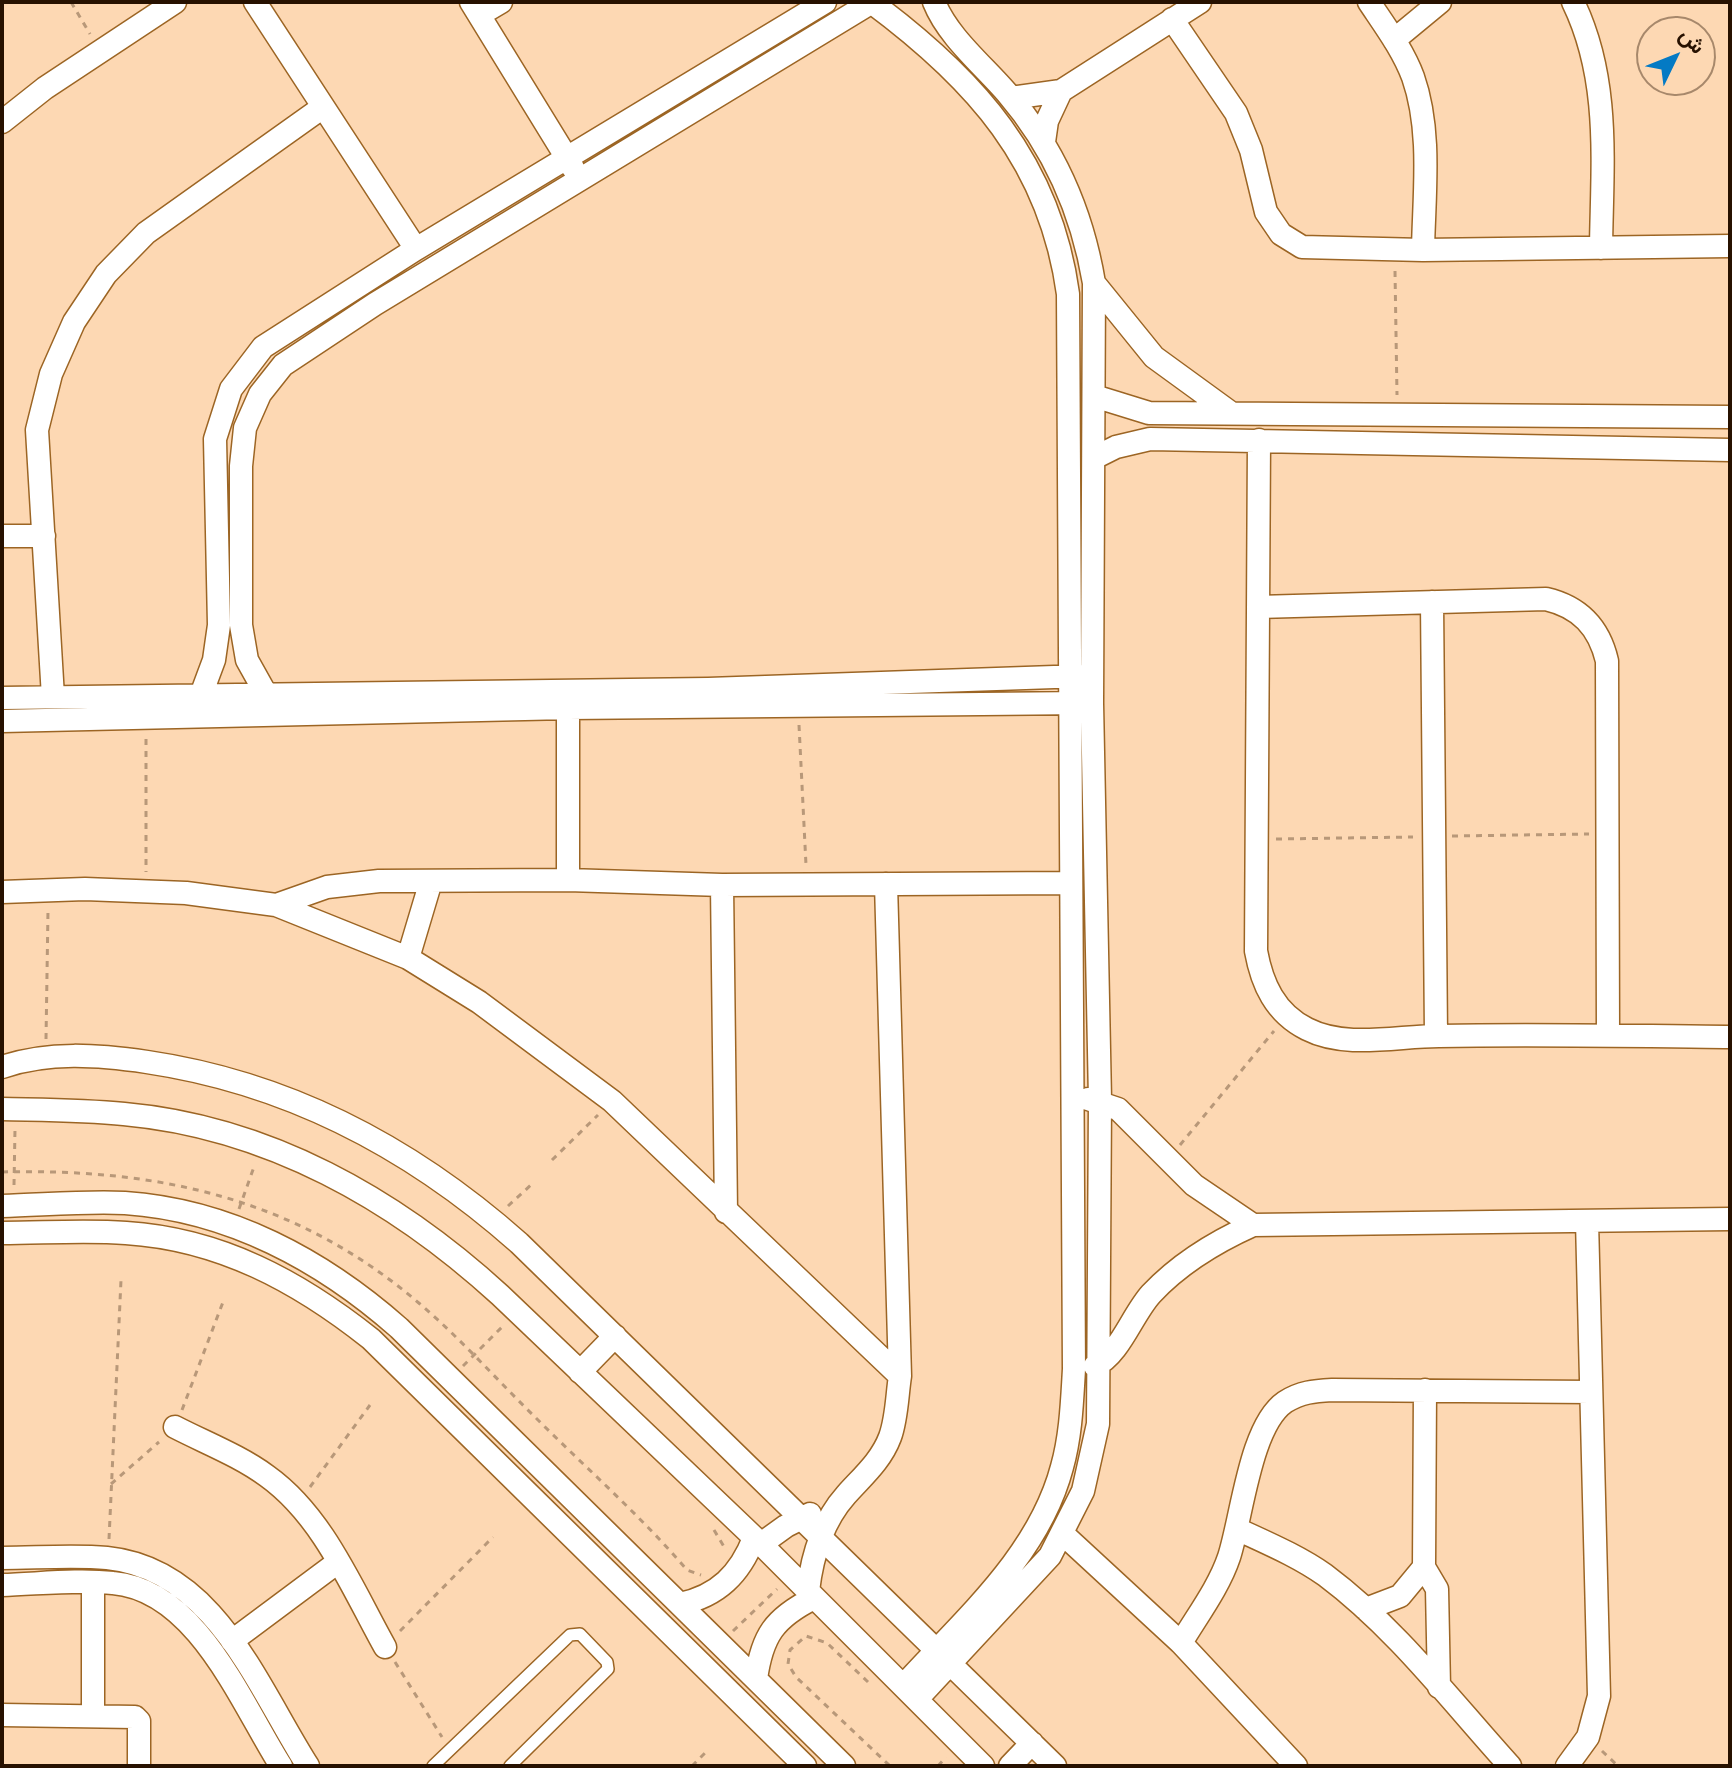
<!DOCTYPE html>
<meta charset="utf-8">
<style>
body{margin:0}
#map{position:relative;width:1732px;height:1768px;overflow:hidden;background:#fdd8b3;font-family:Cabin,Vazirmatn,sans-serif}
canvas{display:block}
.frame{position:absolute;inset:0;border:4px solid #271100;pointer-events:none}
.north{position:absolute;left:1636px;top:16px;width:80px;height:80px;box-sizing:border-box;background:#fdd8b3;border:2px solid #a7886b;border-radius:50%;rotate:47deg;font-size:22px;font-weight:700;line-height:32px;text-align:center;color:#271100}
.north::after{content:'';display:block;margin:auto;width:28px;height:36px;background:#047ac4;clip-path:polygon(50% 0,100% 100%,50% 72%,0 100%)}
</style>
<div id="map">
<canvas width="1732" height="1768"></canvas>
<div class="frame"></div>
<div class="north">ش</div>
</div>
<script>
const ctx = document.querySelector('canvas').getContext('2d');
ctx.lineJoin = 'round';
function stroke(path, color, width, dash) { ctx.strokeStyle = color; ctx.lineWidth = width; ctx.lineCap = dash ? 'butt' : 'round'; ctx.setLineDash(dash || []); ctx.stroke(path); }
const service = new Path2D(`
 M433 1766 570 1635 580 1634 607 1662 608 1669 510 1766`);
const minor = new Path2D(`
 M255 2 416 249
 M471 2 573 168
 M871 2C975 79 1050 162 1068 294L1074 1369C1072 1402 1071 1435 1062 1467 1039 1555 964 1619 904 1685
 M1369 2C1385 26 1403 50 1413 77 1432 131 1424 194 1423 250
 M1573 2C1611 80 1602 164 1601 248
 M479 15 501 2
 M1172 19 1236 113 1251 150 1266 212 1281 234 1302 247 1423 250 1730 246
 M1394 40 1440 2
 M1011 98 1061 91 1200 2
 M2 122 45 88 175 2
 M1044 142 1047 121 1061 91
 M1094 283 1154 357 1231 413
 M1094 396 1149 413 1730 417
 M1259 440 1256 951C1262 984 1275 1013 1307 1029 1346 1049 1397 1036 1439 1036 1536 1034 1633 1036 1730 1037
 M1094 458 1116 447 1150 439 1730 450
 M2 536H44
 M1432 602 1436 1036
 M1258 607 1546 599C1580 607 1599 627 1607 661L1608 1035
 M266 694 247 660 241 625V466L245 428 260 394 283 365 375 304 872 2
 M201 695 214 660 219 625 215 439 231 389 263 347 416 249 825 2
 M53 697 37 430 51 374 74 322 106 274 146 233 323 107
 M2 698 708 689 1083 676
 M568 708V880
 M2 721 568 708 1085 703
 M722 885 726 1212
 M2 892 85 889 186 893 276 905 408 958 479 1002 612 1101 900 1376
 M276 905 327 887 379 881 568 880 722 885 1071 883
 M408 958 431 881
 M2 1067C49 1051 98 1055 147 1062 289 1083 412 1148 519 1243L1055 1766
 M1088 1099 1118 1109 1194 1185 1253 1225
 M2 1109C42 1110 83 1110 124 1114 268 1127 395 1199 500 1295L761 1544 983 1766
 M2 1206C43 1205 84 1201 125 1203 229 1210 322 1260 399 1328L844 1766
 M2 1233C43 1233 85 1230 126 1233 220 1239 298 1281 371 1339L805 1766
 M1095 1366C1120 1354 1132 1315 1151 1294 1180 1263 1215 1242 1253 1225L1730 1219
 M580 1372 615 1336
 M175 1427C206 1443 240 1456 267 1476 323 1516 352 1588 385 1647
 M1237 1529C1267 1543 1298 1556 1325 1575 1396 1628 1451 1701 1510 1766
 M1064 1535 1181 1643 1296 1766
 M761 1544 786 1526 810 1514
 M2 1558C36 1558 73 1555 107 1558 215 1569 257 1686 308 1766
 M1424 1567 1437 1589 1439 1687
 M93 1583V1716
 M2 1585C38 1584 77 1579 113 1583 197 1590 241 1703 281 1766
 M808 1591C812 1556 822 1522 846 1495 862 1477 881 1461 890 1437 897 1418 897 1395 900 1376L886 884
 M680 1604C718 1596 740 1574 754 1538
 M1366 1609 1400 1596 1424 1567 1425 1390
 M232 1641 338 1562
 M1181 1643C1197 1616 1219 1587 1229 1557 1242 1517 1250 1426 1285 1402 1301 1392 1314 1391 1332 1390L1591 1392
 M756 1679C762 1636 774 1618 814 1598
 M918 1698 1050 1556 1083 1491 1098 1424 1100 1100 1092 703 1094 283C1082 211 1055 149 1007 93 983 65 948 37 934 2
 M2 1715 135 1717 139 1721V1766
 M1010 1766 1032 1743
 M1567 1766 1588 1737 1599 1696 1587 1221`);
stroke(service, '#9c6524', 14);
stroke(minor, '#9c6524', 25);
stroke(new Path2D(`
 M71 2 90 34
 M1395 271 1397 395
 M799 725 806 865
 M146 739V872
 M1452 836 1589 834
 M1276 839 1413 837
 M46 1039 48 910
 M1180 1145 1274 1031
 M552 1160 598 1115
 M2 1172C159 1168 298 1199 420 1304 461 1339 498 1381 537 1419 587 1469 641 1516 687 1570L701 1575
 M14 1185 15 1129
 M508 1206 532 1184
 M239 1209 255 1164
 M463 1366 503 1326
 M182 1410 223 1302
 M111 1484 159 1442
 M310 1487 370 1405
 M714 1530 726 1550
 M109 1539 121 1280
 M400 1631 493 1537
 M733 1631 777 1589
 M395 1662 442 1737
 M868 1682 827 1643 806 1636 790 1650 788 1664 796 1677 890 1766
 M1602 1751 1618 1766
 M692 1766 707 1751
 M938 1766 946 1757`), '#b89879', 3, [6, 6]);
stroke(service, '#fff', 11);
stroke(minor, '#fff', 22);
</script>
